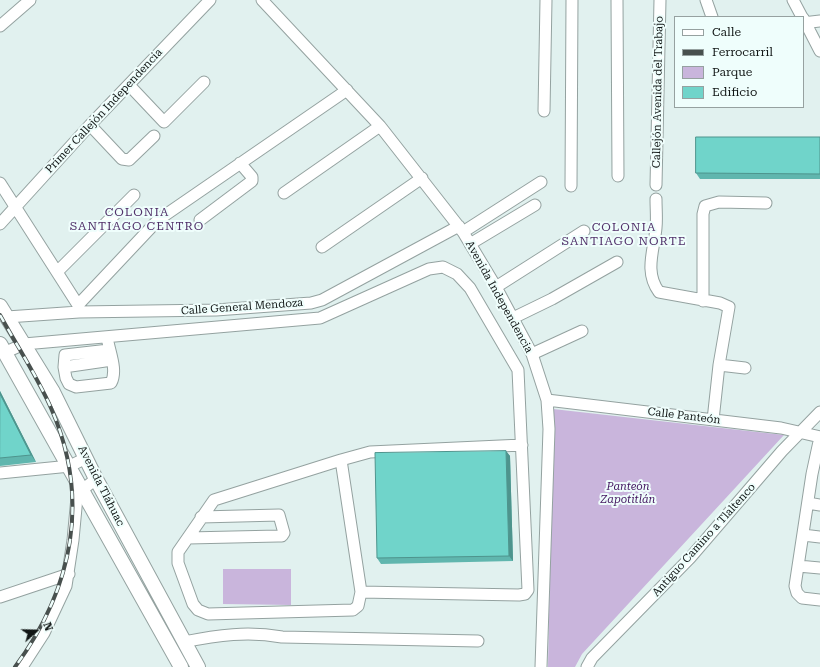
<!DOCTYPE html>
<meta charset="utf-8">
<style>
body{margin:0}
#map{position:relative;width:820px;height:667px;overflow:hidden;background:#e1f1ef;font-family:"Roboto Serif",serif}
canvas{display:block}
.legend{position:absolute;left:674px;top:16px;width:130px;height:92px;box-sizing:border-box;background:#effefc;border:1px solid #96a1a0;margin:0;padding:5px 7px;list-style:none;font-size:12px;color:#111615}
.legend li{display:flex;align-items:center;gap:8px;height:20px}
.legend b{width:20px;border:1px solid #96a1a0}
.north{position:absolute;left:16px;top:611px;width:40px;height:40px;-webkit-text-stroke:3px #effefc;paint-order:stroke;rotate:70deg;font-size:11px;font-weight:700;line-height:16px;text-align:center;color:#111615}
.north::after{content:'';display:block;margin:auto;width:14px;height:18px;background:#111615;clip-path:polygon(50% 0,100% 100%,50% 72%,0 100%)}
</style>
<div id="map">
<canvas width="820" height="667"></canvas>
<ul class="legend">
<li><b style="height:5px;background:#fff"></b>Calle</li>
<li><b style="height:5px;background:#48504e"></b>Ferrocarril</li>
<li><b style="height:11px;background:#c9b5dc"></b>Parque</li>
<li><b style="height:11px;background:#70d4ca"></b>Edificio</li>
</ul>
<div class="north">N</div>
</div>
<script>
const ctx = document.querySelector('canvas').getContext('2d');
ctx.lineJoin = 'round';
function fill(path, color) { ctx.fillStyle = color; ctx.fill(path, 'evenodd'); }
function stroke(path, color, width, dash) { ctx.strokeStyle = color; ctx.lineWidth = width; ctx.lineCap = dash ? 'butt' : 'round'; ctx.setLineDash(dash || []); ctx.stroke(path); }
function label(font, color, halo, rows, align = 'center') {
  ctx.font = font + ' "Roboto Serif",serif'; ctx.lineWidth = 4; ctx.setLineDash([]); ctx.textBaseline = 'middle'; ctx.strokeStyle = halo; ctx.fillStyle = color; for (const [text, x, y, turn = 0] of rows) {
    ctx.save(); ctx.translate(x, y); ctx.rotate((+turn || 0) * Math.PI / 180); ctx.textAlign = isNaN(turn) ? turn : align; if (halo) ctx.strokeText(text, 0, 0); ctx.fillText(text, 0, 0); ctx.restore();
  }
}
fill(new Path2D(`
 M553 409 784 435 582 654 575 667H548Z
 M223 569H291V605L223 604Z`), '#c9b5dc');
const minor = new Path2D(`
 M262 0 380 126 463 232 496 287 532 354 547 400 549 429 541 667
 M617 0 618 176
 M706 0 712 17
 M793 0 802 17
 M803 18 820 51
 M803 23 820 21
 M0 26 30 0
 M129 85 164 122 204 82
 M544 111 546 0
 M90 125 122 159 129 160 154 136
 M0 183 78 305 79 311
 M656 185 660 0
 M571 186 572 0
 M284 193 380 126
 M656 199C656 209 657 219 656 228 654 250 644 272 659 292L720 303 729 307 719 365 713 420
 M200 220 252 181V177L240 163
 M0 224 90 125 210 0
 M463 232 541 182
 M470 244 535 205
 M322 247 422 178
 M57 272 134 195
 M496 287 584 231
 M703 301V214L705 206 719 202 766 203
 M78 305 158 220 347 90
 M7 317 79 312 216 310 311 303 322 300 459 226
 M513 318 552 299 617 262
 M107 337C109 351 118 370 111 383L76 387 69 384 66 378 64 367 112 360
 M6 352 24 344 320 318 429 269 443 267 457 274 470 288 518 370 528 590 525 594 519 595 361 592
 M532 354 582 331
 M719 365 745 368
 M64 367 65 355 109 350
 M547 400 781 428 820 437 812 474 795 586 797 593 802 598 820 600
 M341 460 361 592 358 606 353 610 208 614 198 610 193 604 178 563V552L214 500Z
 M341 460 370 452 522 445
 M0 473 70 466 86 458
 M808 503 820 505
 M803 535 820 537
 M188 538 278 536H282L284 533 279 515 201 517
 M798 566 820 568
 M0 597 69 574
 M184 642C218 635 248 631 282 637L478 641
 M22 667 44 633 66 586 73 540 77 497 82 490 96 479
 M587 667 592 658 690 558 782 451 820 412`);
const major = new Path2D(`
 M0 306 53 392 96 479 198 667
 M0 344 181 667`);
stroke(minor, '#94a2a0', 13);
stroke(major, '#94a2a0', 16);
stroke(minor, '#fff', 11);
stroke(major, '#fff', 14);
const rail = new Path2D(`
 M0 315C17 346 37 376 51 408 91 499 73 588 15 667`);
stroke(rail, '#48504e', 4);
stroke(rail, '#effefc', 2.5, [8]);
fill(new Path2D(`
 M820 137V179H700L696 173Z
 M0 391 36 462 0 466Z
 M506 451 510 456 513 561 381 564 377 558Z`), '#60b6ae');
fill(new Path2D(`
 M0 391 36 462 31 455 0 394Z
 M506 451 510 456 513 561 509 556Z`), '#4e948d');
const building = new Path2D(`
 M696 137H820V174L696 173Z
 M0 394 31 455 0 458Z
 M506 451 509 556 377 558 375 453Z`);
fill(building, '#70d4ca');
stroke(building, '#4e948d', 1);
label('11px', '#111615', '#effefc', [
 ["Callejón Avenida del Trabajo",658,92,-89],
 ["Primer Callejón Independencia",104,111,-47],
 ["Avenida Independencia",499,297,61],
 ["Calle General Mendoza",242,307,-4],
 ["Calle Panteón",684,416,7],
 ["Avenida Tláhuac",101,486,63],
 ["Antiguo Camino a Tlaltenco",704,540,-48]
]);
label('italic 11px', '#42155f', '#effefc', [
 ["Panteón",628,487],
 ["Zapotitlán",628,500]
]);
ctx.letterSpacing = '1px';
label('12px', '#51316a', '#effefc', [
 ["COLONIA",137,212],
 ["SANTIAGO CENTRO",137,226],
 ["COLONIA",624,227],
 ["SANTIAGO NORTE",624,241]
]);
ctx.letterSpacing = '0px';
</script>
